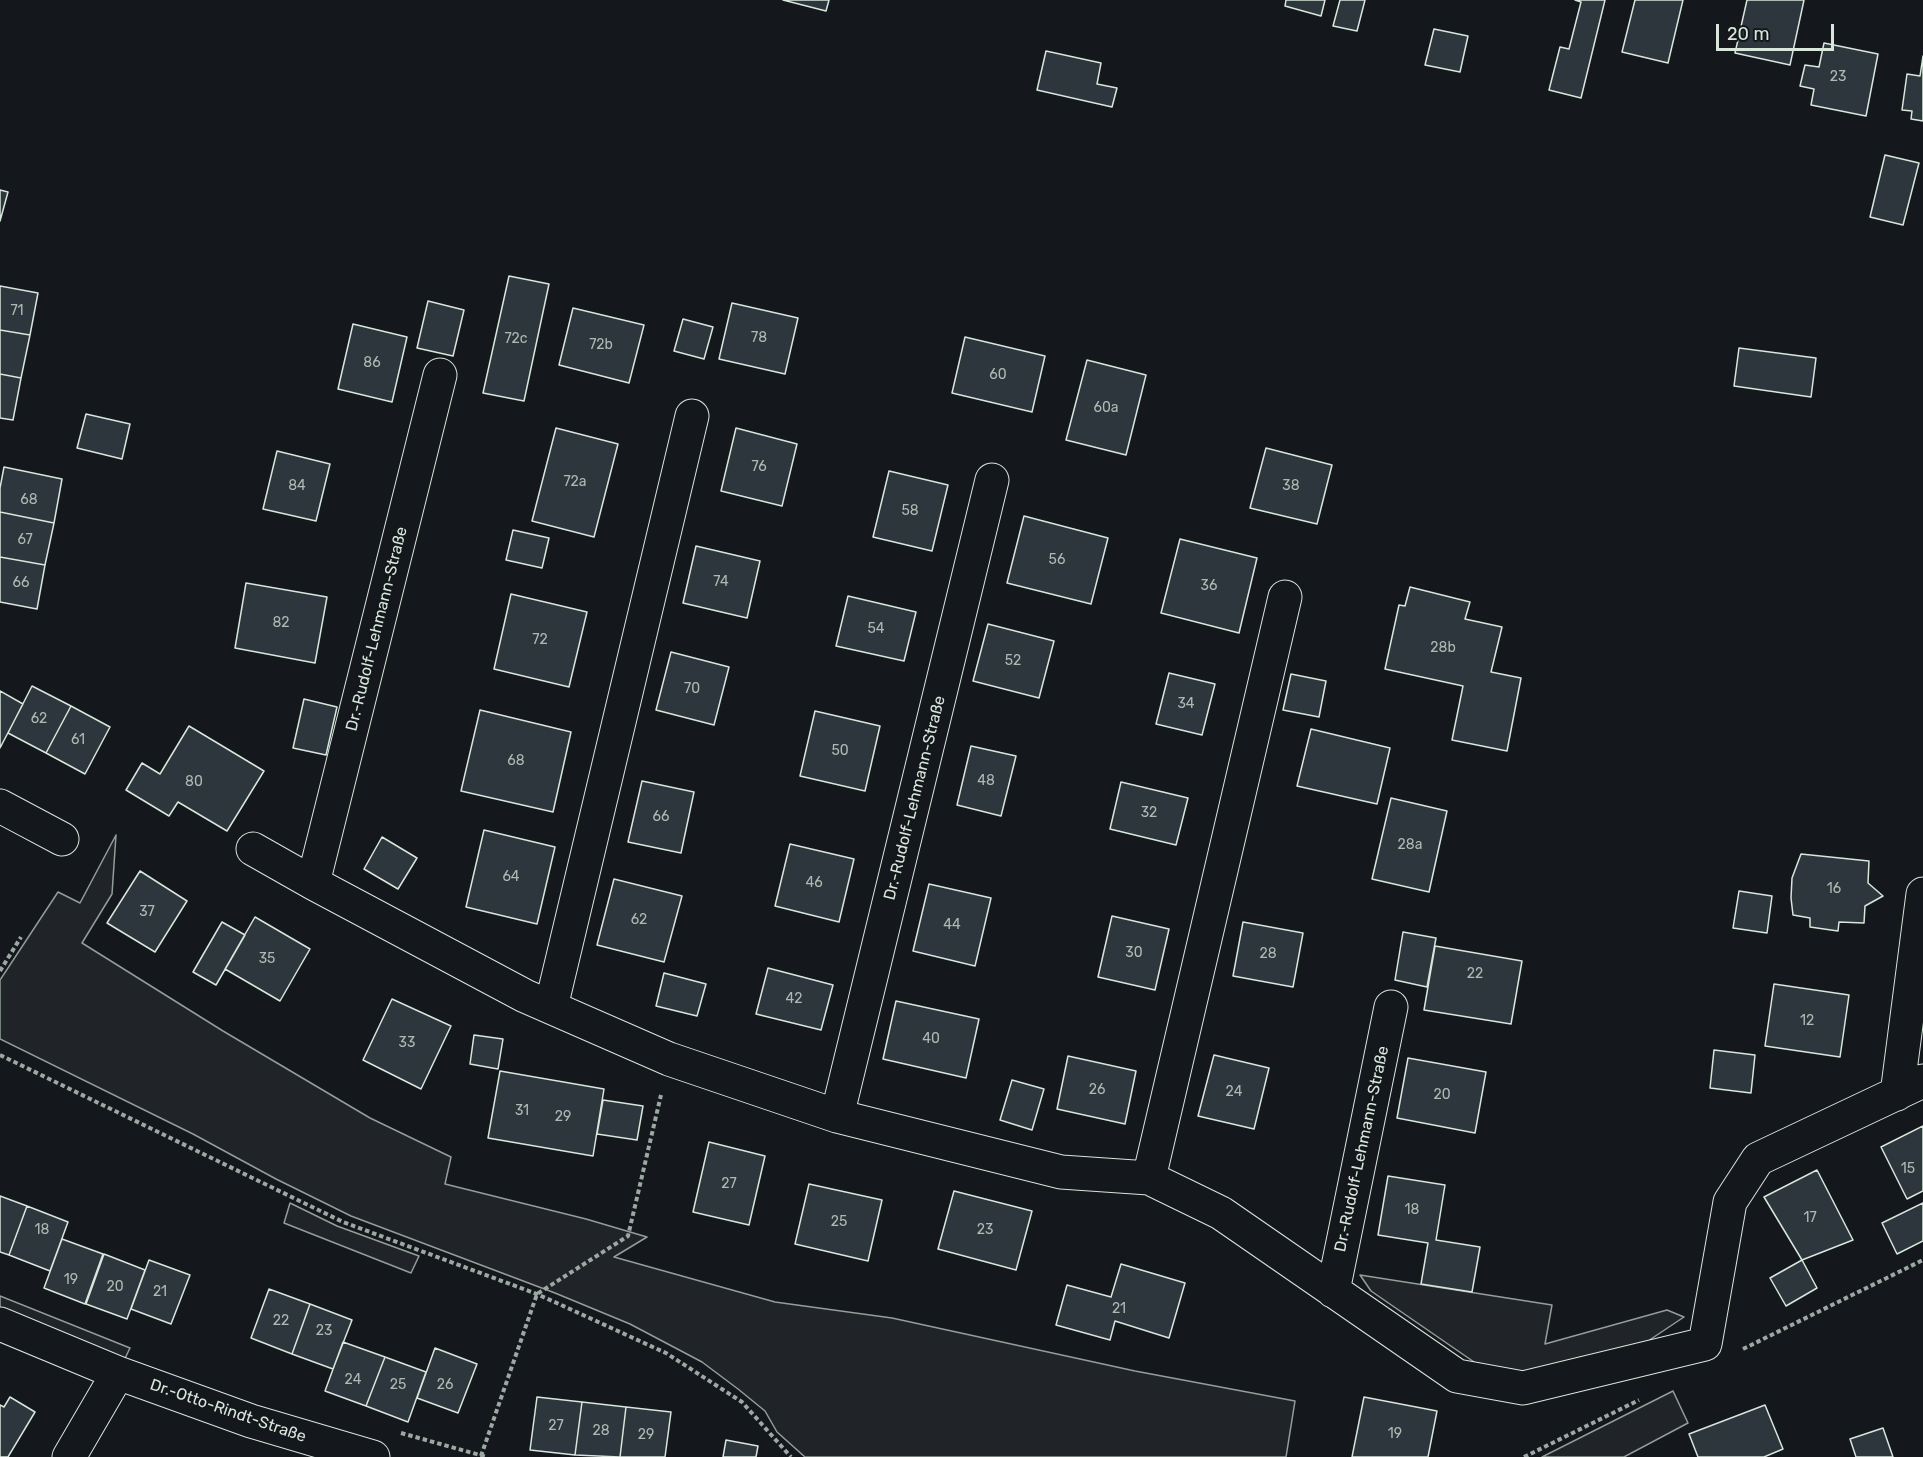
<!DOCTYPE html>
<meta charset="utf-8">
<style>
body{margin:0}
#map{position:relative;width:1923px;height:1457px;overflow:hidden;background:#14181c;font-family:Rubik,sans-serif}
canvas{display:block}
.scale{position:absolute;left:1716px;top:24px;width:118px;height:27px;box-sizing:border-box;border:3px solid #d8e6dc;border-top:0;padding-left:8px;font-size:18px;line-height:21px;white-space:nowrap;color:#d8e6dc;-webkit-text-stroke:4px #14181c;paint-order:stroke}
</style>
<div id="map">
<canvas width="1923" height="1457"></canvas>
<div class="scale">20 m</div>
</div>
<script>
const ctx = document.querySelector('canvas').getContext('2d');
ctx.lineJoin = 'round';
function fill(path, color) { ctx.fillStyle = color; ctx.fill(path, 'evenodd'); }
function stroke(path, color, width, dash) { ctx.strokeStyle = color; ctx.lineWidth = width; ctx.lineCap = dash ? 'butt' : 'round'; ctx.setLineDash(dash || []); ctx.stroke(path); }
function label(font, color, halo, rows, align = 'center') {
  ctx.font = font + ' Rubik,sans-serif'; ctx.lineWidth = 4.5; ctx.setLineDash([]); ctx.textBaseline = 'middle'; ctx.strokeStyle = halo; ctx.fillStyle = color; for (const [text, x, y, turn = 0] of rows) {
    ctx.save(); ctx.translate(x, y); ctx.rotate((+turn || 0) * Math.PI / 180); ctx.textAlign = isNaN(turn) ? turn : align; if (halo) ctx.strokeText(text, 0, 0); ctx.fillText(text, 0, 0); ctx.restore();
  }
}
const green = new Path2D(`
 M116 835 112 894 82 943 223 1031 370 1118 451 1157 445 1184 586 1219 647 1237 614 1257 775 1302 892 1318 1135 1371 1295 1401 1286 1457H805L777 1432 765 1411 738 1389 702 1362 630 1324 555 1293 351 1216 276 1179 193 1134 0 1039V980L58 892 80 903Z
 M290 1203 337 1226 419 1256 411 1273 284 1223Z
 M1360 1275 1552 1305 1545 1344 1667 1310 1684 1317 1648 1341 1521 1374 1477 1364 1371 1291Z
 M0 1296 130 1348 118 1373 0 1324Z
 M1673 1391 1688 1423 1624 1457H1542Z`);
fill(green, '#202428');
stroke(green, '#939e99', 1.5);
const building = new Path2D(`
 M783 0H829L826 11Z
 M1286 0H1325L1321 16 1285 6Z
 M1340 0H1365L1357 31 1333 26Z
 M1575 0H1605L1581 98 1549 90 1560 47 1569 49 1581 2Z
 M1635 0H1683L1668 63 1622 52Z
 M1747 0H1804L1790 65 1735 53Z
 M1434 29 1468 36 1460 72 1425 65Z
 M1824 43 1878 54 1866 116 1811 105 1814 89 1800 86 1805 65 1819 67Z
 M1046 51 1101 63 1097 84 1117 88 1112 107 1037 90Z
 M1923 56V121L1911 119 1912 111 1902 110 1907 74 1920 76Z
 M1885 155 1919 163 1903 225 1870 217Z
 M0 190 8 192 0 221Z
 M509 276 549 284 524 401 483 393Z
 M0 286 38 293 30 335 0 330Z
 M428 301 464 310 453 356 417 348Z
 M732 303 798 318 785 374 719 359Z
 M573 308 644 325 629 383 559 365Z
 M683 319 713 327 704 359 674 351Z
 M353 324 407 337 392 402 338 389Z
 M0 330 30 335 21 378 0 374Z
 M965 337 1045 356 1032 412 952 393Z
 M1739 348 1816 358 1811 397 1734 386Z
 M1087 360 1146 375 1126 455 1066 440Z
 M0 374 21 378 13 420 0 418Z
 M86 414 130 424 122 459 77 448Z
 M556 428 618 444 594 537 532 521Z
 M736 428 797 444 782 506 721 491Z
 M1266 448 1332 465 1317 524 1250 508Z
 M277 451 330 464 316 521 263 509Z
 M4 467 62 479 54 523 0 512V488Z
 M889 471 948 485 932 551 873 537Z
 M0 512 54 523 45 565 0 557Z
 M1024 516 1108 538 1091 604 1007 583Z
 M513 530 549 538 542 568 506 560Z
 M1180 539 1257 558 1239 633 1161 613Z
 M696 546 760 561 747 618 683 603Z
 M0 557 45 565 37 609 0 602Z
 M246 583 327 597 315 663 235 648Z
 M1410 587 1470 602 1465 619 1502 627 1491 672 1521 678 1507 751 1452 740 1463 686 1385 669 1399 605 1405 606Z
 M511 594 587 612 569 687 494 669Z
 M848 596 916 612 904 661 836 646Z
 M988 624 1054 641 1039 698 973 681Z
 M671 652 729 667 714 725 656 710Z
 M1169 673 1215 684 1202 735 1156 724Z
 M1291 674 1326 681 1319 717 1283 710Z
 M32 686 71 706 46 753 8 733Z
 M0 691 23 704 0 748Z
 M304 699 337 707 326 755 293 748Z
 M71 706 110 727 85 774 46 753Z
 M480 710 571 732 553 812 461 791Z
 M815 711 880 726 865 791 800 776Z
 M189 726 264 771 227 831 178 802 169 816 126 790 142 763 160 774Z
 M1311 729 1390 748 1377 804 1297 786Z
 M971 746 1016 756 1001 816 957 805Z
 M642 781 694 792 681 853 628 842Z
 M1121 782 1188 798 1176 845 1110 829Z
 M1391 798 1447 811 1429 892 1372 879Z
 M484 830 555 847 537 924 466 907Z
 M382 837 417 858 398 889 364 869Z
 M790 844 854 859 839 922 775 906Z
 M1801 854 1869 861 1868 883 1883 896 1865 906 1864 923 1839 922 1838 931 1810 927V918L1793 915 1791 898 1792 878Z
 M140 871 187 901 155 952 107 923Z
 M614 879 682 896 664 962 597 945Z
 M929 884 991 898 975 966 913 951Z
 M1739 891 1772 896 1767 933 1733 928Z
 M1112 916 1169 929 1155 990 1098 977Z
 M255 917 310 949 280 1001 225 969Z
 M222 922 245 935 216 985 193 972Z
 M1243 922 1303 933 1293 987 1233 976Z
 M1403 932 1436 938 1427 987 1395 980Z
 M1435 946 1522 961 1511 1024 1424 1010Z
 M768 968 833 985 821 1030 756 1014Z
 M664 973 706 984 697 1016 656 1006Z
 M1774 984 1849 995 1840 1057 1765 1046Z
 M392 999 451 1026 421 1089 363 1060Z
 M896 1001 979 1019 966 1078 883 1059Z
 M474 1035 503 1039 498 1069 470 1064Z
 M1714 1050 1755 1055 1751 1093 1710 1088Z
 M1214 1055 1269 1068 1254 1129 1198 1116Z
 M1068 1056 1136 1071 1125 1124 1057 1109Z
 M1408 1058 1486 1072 1475 1133 1397 1118Z
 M500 1071 604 1089 593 1156 488 1138Z
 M1012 1080 1044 1089 1032 1130 1000 1120Z
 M603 1100 643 1106 637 1140 597 1134Z
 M1923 1126V1191L1907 1199 1881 1147Z
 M709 1142 765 1156 749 1225 693 1212Z
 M1817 1170 1853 1240 1802 1260 1764 1197Z
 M1388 1176 1445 1185 1436 1240 1480 1247 1472 1292 1421 1284 1428 1243 1378 1235Z
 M809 1184 882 1200 868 1261 795 1244Z
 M954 1191 1032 1211 1016 1270 938 1249Z
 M0 1196 27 1206 9 1255 0 1252Z
 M1923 1203V1241L1897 1254 1882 1223Z
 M27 1206 68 1222 50 1271 9 1255Z
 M62 1239 103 1254 85 1304 44 1288Z
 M104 1254 145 1270 127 1319 86 1304Z
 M149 1260 190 1275 171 1324 131 1309Z
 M1802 1260 1817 1288 1786 1306 1770 1278Z
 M1121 1264 1185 1283 1169 1338 1115 1321 1110 1340 1056 1325 1067 1285 1111 1297Z
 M269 1289 310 1304 292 1354 251 1338Z
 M310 1304 352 1320 333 1369 292 1354Z
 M343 1342 385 1357 366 1406 325 1391Z
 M435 1348 477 1364 458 1413 417 1398Z
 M385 1357 426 1372 408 1422 366 1406Z
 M10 1397 35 1412 8 1457H0V1405L4 1407Z
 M537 1397 582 1402 575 1455 530 1450Z
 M1364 1397 1437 1411 1428 1457H1352Z
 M582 1402 626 1407 620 1457 575 1455Z
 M1765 1405 1783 1449 1764 1457H1698L1689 1434Z
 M626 1407 671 1412 665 1457H620Z
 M1883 1428 1893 1457H1856L1850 1439Z
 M726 1440 758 1446 756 1457H723Z`);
fill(building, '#2c363c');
stroke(building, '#d8e6dc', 1.5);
const minor = new Path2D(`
 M440 375 313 883 525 996 669 1059 837 1116 1061 1172 1149 1178 1221 1213 1457 1376 1523 1388 1705 1344 1730 1202 1758 1159 1923 1081
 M0 806 62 839
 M253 849 313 883
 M551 1007 692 416
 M1897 1094 1923 894
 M837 1116 992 480
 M1149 1178 1285 597
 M1333 1291 1391 1007
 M0 1324 118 1373 251 1421 373 1457
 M69 1457 118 1373`);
stroke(minor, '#d8e6dc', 35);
stroke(new Path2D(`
 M0 971 21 937
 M0 1055 343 1222 537 1294 666 1353 742 1402 791 1457
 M1743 1349 1923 1260
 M401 1433 487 1457
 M481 1456 537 1294 628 1236 661 1095
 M1524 1457 1639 1400`), '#9da8a2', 4, [4.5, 3]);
stroke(minor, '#14181c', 33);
label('14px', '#adbab4', null, [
 ["23",1838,77],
 ["71",17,311],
 ["78",759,338],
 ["72c",516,339],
 ["72b",601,345],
 ["86",372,363],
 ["60",998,375],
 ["60a",1106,408],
 ["76",759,467],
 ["72a",575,482],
 ["84",297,486],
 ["38",1291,486],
 ["68",29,500],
 ["58",910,511],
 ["67",25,540],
 ["56",1057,560],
 ["74",721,582],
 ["66",21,583],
 ["36",1209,586],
 ["82",281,623],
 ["54",876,629],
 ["72",540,640],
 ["28b",1443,648],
 ["52",1013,661],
 ["70",692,689],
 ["34",1186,704],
 ["62",39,719],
 ["61",78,740],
 ["50",840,751],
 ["68",516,761],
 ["48",986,781],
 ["80",194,782],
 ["32",1149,813],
 ["66",661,817],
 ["28a",1410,845],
 ["64",511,877],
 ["46",814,883],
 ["16",1834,889],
 ["37",147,912],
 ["62",639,920],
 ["44",952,925],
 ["30",1134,953],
 ["28",1268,954],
 ["35",267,959],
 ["22",1475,974],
 ["42",794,999],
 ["12",1807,1021],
 ["40",931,1039],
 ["33",407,1043],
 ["26",1097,1090],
 ["24",1234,1092],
 ["20",1442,1095],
 ["31",522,1111],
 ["29",563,1117],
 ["15",1908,1169],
 ["27",729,1184],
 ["18",1412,1210],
 ["17",1810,1218],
 ["25",839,1222],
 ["18",42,1230],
 ["23",985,1230],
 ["19",71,1280],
 ["20",115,1287],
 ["21",160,1292],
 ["21",1119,1309],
 ["22",281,1321],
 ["23",324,1331],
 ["24",353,1380],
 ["25",398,1385],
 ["26",445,1385],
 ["27",556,1426],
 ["28",601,1431],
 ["19",1395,1434],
 ["29",646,1435]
]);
label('16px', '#d8e6dc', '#14181c', [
 ["Dr.-Rudolf-Lehmann-Straße",377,629,-76],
 ["Dr.-Rudolf-Lehmann-Straße",915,798,-76],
 ["Dr.-Rudolf-Lehmann-Straße",1362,1149,-78],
 ["Dr.-Otto-Rindt-Straße",228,1411,19]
]);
</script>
